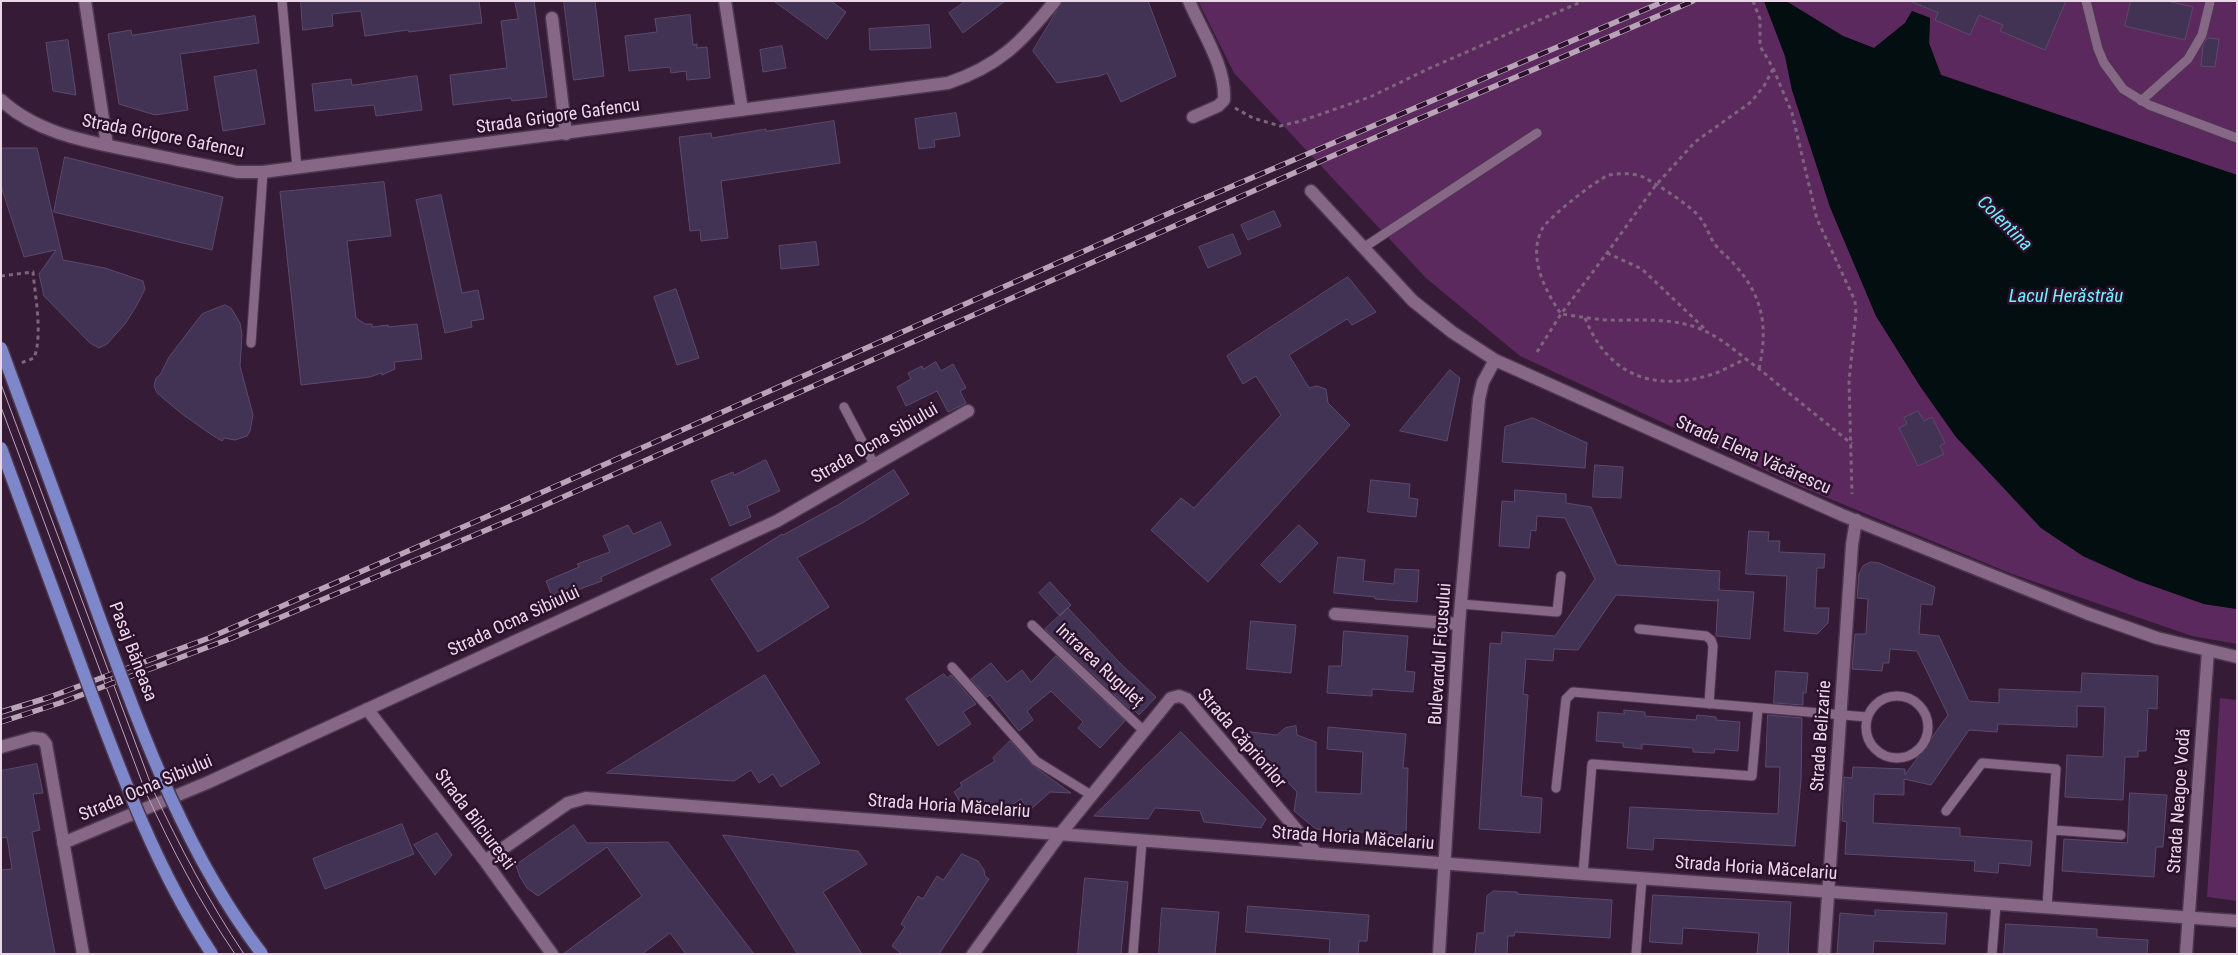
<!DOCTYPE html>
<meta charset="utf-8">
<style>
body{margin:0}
#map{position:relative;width:2238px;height:955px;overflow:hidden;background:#351b36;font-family:"Roboto Condensed",sans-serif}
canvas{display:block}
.frame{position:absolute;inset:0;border:2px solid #ead8e9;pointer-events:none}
</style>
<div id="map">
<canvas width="2238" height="955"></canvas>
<div class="frame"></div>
</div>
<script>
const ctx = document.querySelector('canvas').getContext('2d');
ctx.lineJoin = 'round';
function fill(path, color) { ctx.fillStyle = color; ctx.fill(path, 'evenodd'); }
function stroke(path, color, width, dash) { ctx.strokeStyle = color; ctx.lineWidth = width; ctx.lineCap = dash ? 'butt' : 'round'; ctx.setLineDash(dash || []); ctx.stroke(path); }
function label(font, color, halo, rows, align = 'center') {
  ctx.font = font + ' "Roboto Condensed",sans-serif'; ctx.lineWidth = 5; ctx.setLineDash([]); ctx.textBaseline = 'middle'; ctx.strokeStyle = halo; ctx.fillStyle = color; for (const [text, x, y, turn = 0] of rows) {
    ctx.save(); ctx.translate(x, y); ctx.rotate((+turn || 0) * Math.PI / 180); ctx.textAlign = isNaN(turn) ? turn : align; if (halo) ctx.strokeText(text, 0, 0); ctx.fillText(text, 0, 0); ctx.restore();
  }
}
fill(new Path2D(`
 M1198 1H1764L1785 56 1792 90 1830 207 1876 316 1920 386 1956 437 2041 528 2083 556 2136 580 2204 604 2237 609V644L2192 636 2012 574 1801 487 1520 356 1426 278 1234 73Z
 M1786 1H2237V175L1941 75 1929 43 1930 18 1912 11 1905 23 1874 48 1843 36Z
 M2220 698 2237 700V901L2207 897Z`), '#5b295d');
fill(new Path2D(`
 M1764 1H1786L1843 36 1874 48 1905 23 1912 11 1930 18 1929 43 1941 75 2237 175V609L2204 604 2136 580 2083 556 2041 528 1956 437 1920 386 1876 316 1830 207 1792 90 1785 56Z`), '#020e10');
const building = new Path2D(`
 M301 1H479L482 23 409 32 408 30 365 36 361 11 332 14 333 26 303 30Z
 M515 1H534L547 97 512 101 511 98 453 105 450 75 507 68 501 21 518 19Z
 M564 1H595L604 76 574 80Z
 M774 1H831L846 12 827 39Z
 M966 1H1005L963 33 949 13Z
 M1063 1H1148L1176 76 1121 102 1107 73 1100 76 1057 83 1033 51Z
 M1910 1H2066L2045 50 2000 31 2003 25 1979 15 1970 35 1935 20 1938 13Z
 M2131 1H2167L2193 7 2185 40 2125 26Z
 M690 15 693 45 697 44V48L707 47 710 78 687 80 686 71 671 73 670 67 629 71 625 36 657 32 655 19Z
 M255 16 259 43 180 54 188 110 155 115 119 104 108 34 131 30 132 35Z
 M929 25 931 48 870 50 869 29Z
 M2208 38 2219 39 2215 67 2201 66 2203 45Z
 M68 40 76 95 53 91 46 43Z
 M782 46 786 68 763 72 760 50Z
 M256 70 265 124 223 131 214 77Z
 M417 76 422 110 376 116 374 105 315 111 312 84 351 79 352 85Z
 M956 113 960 136 934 140 935 147 919 149 915 119Z
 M834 121 840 163 721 181 728 238 701 241 700 230 690 231 679 137 711 133 712 138 766 129V131Z
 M1 148H37L63 260 105 268 143 281 145 289 137 305 125 324 107 344 99 348 90 343 44 296 39 274 56 250 24 257 1 186Z
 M65 157 223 197 212 250 54 212Z
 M384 182 391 236 347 241 356 318 365 324H372V327L388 325V327L417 324 422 359 394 362 395 369 382 375 381 373 370 377 301 385 280 192Z
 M441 195 462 293 478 290 484 319 471 321 472 327 445 333 416 200Z
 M1274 211 1281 226 1248 240 1241 225Z
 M1233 234 1241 254 1208 268 1199 247Z
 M816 242 819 265 781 269 779 246Z
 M1348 277 1376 312 1352 325 1347 319 1289 355 1309 388 1317 386 1326 389 1328 403 1350 425 1208 582 1151 530 1181 498 1194 508 1281 415 1256 376 1243 384 1227 356Z
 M676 289 699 358 677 365 654 297Z
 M225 305 231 308 240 323 242 335 240 366 253 415 250 431 247 436 235 440 224 438 222 441 212 435 182 414 157 393 154 386 156 378 160 375 169 357 202 314Z
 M936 362 941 371 953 364 966 388 960 391 966 403 948 412 937 391 906 406 897 387 911 379 908 373 922 366 923 369Z
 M1450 370 1460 378 1447 441 1400 431Z
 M1918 411 1924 421 1932 417 1945 443 1940 446 1944 454 1918 466 1899 428 1907 424 1904 418Z
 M1533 418 1587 443 1585 468 1502 462 1505 427Z
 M766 460 780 491 747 506 751 517 730 526 711 481 733 472 734 475Z
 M1595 465 1623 467 1621 498 1593 497Z
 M894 470 909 494 864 522 797 558 829 607 758 652 711 579 782 534 783 535 838 505Z
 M1371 480 1410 484 1409 498 1418 499 1416 517 1368 512Z
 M1515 490 1566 494V503L1591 507 1617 565 1720 571 1719 590 1754 592 1750 639 1716 636 1718 599V601L1616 595 1578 650 1554 649 1553 661 1526 659 1523 694 1528 695 1521 796 1542 798 1540 833 1479 829 1490 643 1501 644 1502 632 1555 636 1595 579 1565 518 1537 516 1536 531 1531 530 1529 548 1499 546 1502 501 1514 502Z
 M661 522 671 545 601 577 602 581 569 593 572 600 556 606 546 581 579 567 577 564 610 552 603 536 628 525 633 534Z
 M1299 525 1318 543 1280 583 1261 565Z
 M1749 531 1769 532 1768 541H1780L1779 552 1825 554 1824 568H1817L1815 608H1829L1828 623 1817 634 1784 631 1787 576 1746 574Z
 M1338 557 1365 560 1363 581 1394 584 1395 569 1419 570 1417 602 1375 599V597L1334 593Z
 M1871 562 1879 563 1935 587 1932 605 1921 604 1919 634 1939 636 1969 701 1999 703V689L2081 692 2082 673 2158 676 2157 709 2148 708 2146 751H2138V757H2125L2123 800 2065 797 2067 755 2103 757 2105 707 2077 706V727L1998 724 1997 732 1969 730 1931 785 1904 779V795L1874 794 1873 823 1960 828V836L2032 841 2030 866 1999 863 1998 873 1974 871 1975 861 1845 854 1847 822 1842 821 1844 777 1852 778 1853 767 1905 769V775L1948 715 1917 651 1890 649 1889 663H1883L1882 671 1852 669 1855 634H1866L1868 599 1857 598 1859 574 1863 566Z
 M1050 582 1071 605 1060 616 1039 593Z
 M1068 608 1120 663 1156 697 1139 715 1135 711 1133 712 1045 629Z
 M1251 621 1296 625 1291 673 1247 669Z
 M1344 631 1408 636 1405 671 1415 672 1413 692 1372 689V696L1327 693 1329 666H1341Z
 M1056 656 1125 721 1100 748 1078 728 1083 722 1051 691 1027 711 1033 720 1019 731 990 695 987 697 971 679 991 663 1007 682 1022 670 1031 682Z
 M1776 671 1808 673 1806 693H1803V705L1774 703Z
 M944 674 947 678 951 675 976 704 963 712 971 724 938 746 906 699Z
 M765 675 820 763 781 787 773 774 759 783 751 770 734 781 607 773Z
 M1624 710 1645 712V716L1696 720 1697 715 1716 717V720L1740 722 1738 751 1715 749 1714 753 1693 752V748L1642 744V749L1623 747V743L1596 741 1598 712 1624 714Z
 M1768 715 1802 718 1801 780 1795 846 1654 838 1653 850 1627 848 1630 807 1778 814 1780 767H1766Z
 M1296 726 1297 735 1316 742V792L1361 794 1363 752 1327 749 1328 727 1406 734 1403 768H1408L1406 835 1316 829 1294 811 1297 792 1279 773 1271 779 1262 766 1265 760 1253 744 1245 748 1238 740 1244 733 1242 731 1277 735 1285 728Z
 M1181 732 1266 819 1261 828 1204 822 1200 811 1155 808 1148 819 1094 816Z
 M1010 741 1032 765 1071 793 1050 792 1029 811 1021 799 999 813 975 811V809L964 808 954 792 962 786 960 783 995 761 993 758Z
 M37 764 43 793 33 794 40 830 32 832 55 954H1V870L12 869 7 837 1 838V771Z
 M2130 793 2167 795 2163 847H2156L2154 877 2062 871 2064 839 2127 843Z
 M402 824 414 854 325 889 313 859Z
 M574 825 587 843 668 842 754 954H686L670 933 642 954H563L642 896 607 847 538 896 527 888 520 877 516 865Z
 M437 833 452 855 435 875 414 845Z
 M723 835 858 851 867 864 823 892 862 954H798Z
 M962 854 978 861 984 870 985 876 989 879 939 954H902L892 946 905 927 901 924 918 896 923 899 937 876 943 880Z
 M1085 878 1128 882 1121 954H1078Z
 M1494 891 1517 892V894L1612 900 1610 938 1515 932 1514 936H1508L1507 954H1475L1477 933H1484L1487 896Z
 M1653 895 1791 902 1788 954H1757L1759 933 1683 928 1682 944 1650 942Z
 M1248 906 1369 915 1367 941H1359L1358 954H1329L1330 939 1246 932Z
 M1162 908 1219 912 1215 954H1159Z
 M1875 910 1947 913 1945 944 1874 941 1873 954H1837L1840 913 1875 916Z
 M2006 924 2097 929V937L2148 940 2147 954H2004Z`);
fill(building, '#423253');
stroke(building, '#5b4a6d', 1);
const lane = new Path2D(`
 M282 1 297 168
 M2086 1 2098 49 2104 63 2123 89 2149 105 2237 138
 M2141 101 2188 59 2202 35 2210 2
 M1363 248 1537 133
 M251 343 263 172
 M844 407 874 464
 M1461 604 1557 612 1561 576
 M1032 625 1144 731
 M1639 629 1706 636 1711 640 1713 646 1709 704
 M952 667 1036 761 1091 795
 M1866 727a31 31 0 1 1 62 0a31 31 0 1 1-62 0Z
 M1556 788 1566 699 1573 692 1867 717
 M1946 811 1982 763 2056 769 2047 907
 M2053 830 2121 835
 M1583 874 1592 764 1752 776 1758 708
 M1133 954 1142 841
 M1636 954 1642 878
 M1992 954 1996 904`);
const street = new Path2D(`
 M85 1 107 145
 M725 1 742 110
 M1189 1C1202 32 1226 66 1224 100L1218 106 1193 117
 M552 18 566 134
 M1 100C39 135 91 142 139 152 172 159 205 165 237 172H263L948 83C999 66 1022 42 1055 1
 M1335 614 1459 624
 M367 709 485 861 552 954
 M1 747 33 738 42 739 46 744 83 954
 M63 843 209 782 777 521 968 411
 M485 861 568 803 586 798 1583 874 2237 921
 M973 954 1061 833 1171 698 1179 696 1187 699 1317 854
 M1824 954 1852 545 1856 520
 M2186 954 2208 651`);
const secondary = new Path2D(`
 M1311 191 1413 301 1452 332 1495 360 1842 515 2086 613 2157 638 2237 657
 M1439 954 1459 624 1479 399 1483 382 1495 360`);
stroke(lane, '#4d374e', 11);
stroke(street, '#4d374e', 15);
stroke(secondary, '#4d374e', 15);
stroke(new Path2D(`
 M1753 1 1760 19V46L1773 68 1792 113 1817 219 1855 301 1856 313 1849 381 1852 494
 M1235 108 1253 118 1280 126 1301 121 1370 97 1430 68 1583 1
 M1607 253 1642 269 1706 330
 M1 276 33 272C35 296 43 335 34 358L21 363
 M1585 318C1608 375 1652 392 1710 375 1723 371 1734 364 1746 359
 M1537 352 1561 314 1607 253 1656 185 1695 142 1751 102 1764 86 1773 69
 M1759 369C1768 328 1764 297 1734 264 1729 258 1723 254 1718 248 1710 240 1708 228 1701 219 1693 207 1657 184 1643 177 1634 173 1620 173 1609 175 1597 179 1548 218 1542 229 1540 232 1539 237 1538 240 1532 266 1547 293 1561 314 1576 316 1591 319 1607 320 1641 321 1677 316 1709 333 1726 342 1743 357 1759 369L1852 444`), '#7d667d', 3, [4, 4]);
stroke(lane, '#866786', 9);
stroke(street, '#866786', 12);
stroke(secondary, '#866786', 12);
stroke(new Path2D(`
 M1 384 153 790C180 847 209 902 244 954
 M1 407 146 793C172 849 200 903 235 954`), '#b8a3b7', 1);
const rail = new Path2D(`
 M1 712 47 698 209 638 518 503 1172 212 1665 1
 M1 722 60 703 232 638 536 509 1330 157 1693 1`);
stroke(rail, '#b8a3b7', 5.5);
stroke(rail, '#2b112b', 4, [11]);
const primaryBridge = new Path2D(`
 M1 348C33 436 66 523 97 611 141 730 184 852 262 954
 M1 448C31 528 60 609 90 690 124 781 158 872 212 954`);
stroke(primaryBridge, '#4d374e', 15, []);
stroke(primaryBridge, '#7e87ca', 12);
label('18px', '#ead8e9', '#2b112b', [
 ["Strada Grigore Gafencu",558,117,-8],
 ["Strada Grigore Gafencu",163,137,11],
 ["Strada Ocna Sibiului",875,444,-30],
 ["Strada Elena Văcărescu",1753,456,24],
 ["Strada Ocna Sibiului",514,622,-25],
 ["Pasaj Băneasa",132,652,69],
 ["Bulevardul Ficusului",1441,654,-86],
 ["Intrarea Ruguleț",1099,666,43],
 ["Strada Belizarie",1822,736,-86],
 ["Strada Căpriorilor",1241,739,49],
 ["Strada Ocna Sibiului",146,789,-23],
 ["Strada Neagoe Vodă",2180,801,-86],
 ["Strada Horia Măcelariu",949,807,4],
 ["Strada Bilciurești",474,820,53],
 ["Strada Horia Măcelariu",1353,839,4],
 ["Strada Horia Măcelariu",1756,869,4]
]);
label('italic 19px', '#72effe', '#2b112b', [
 ["Colentina",2004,224,45],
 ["Lacul Herăstrău",2066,297]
]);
</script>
